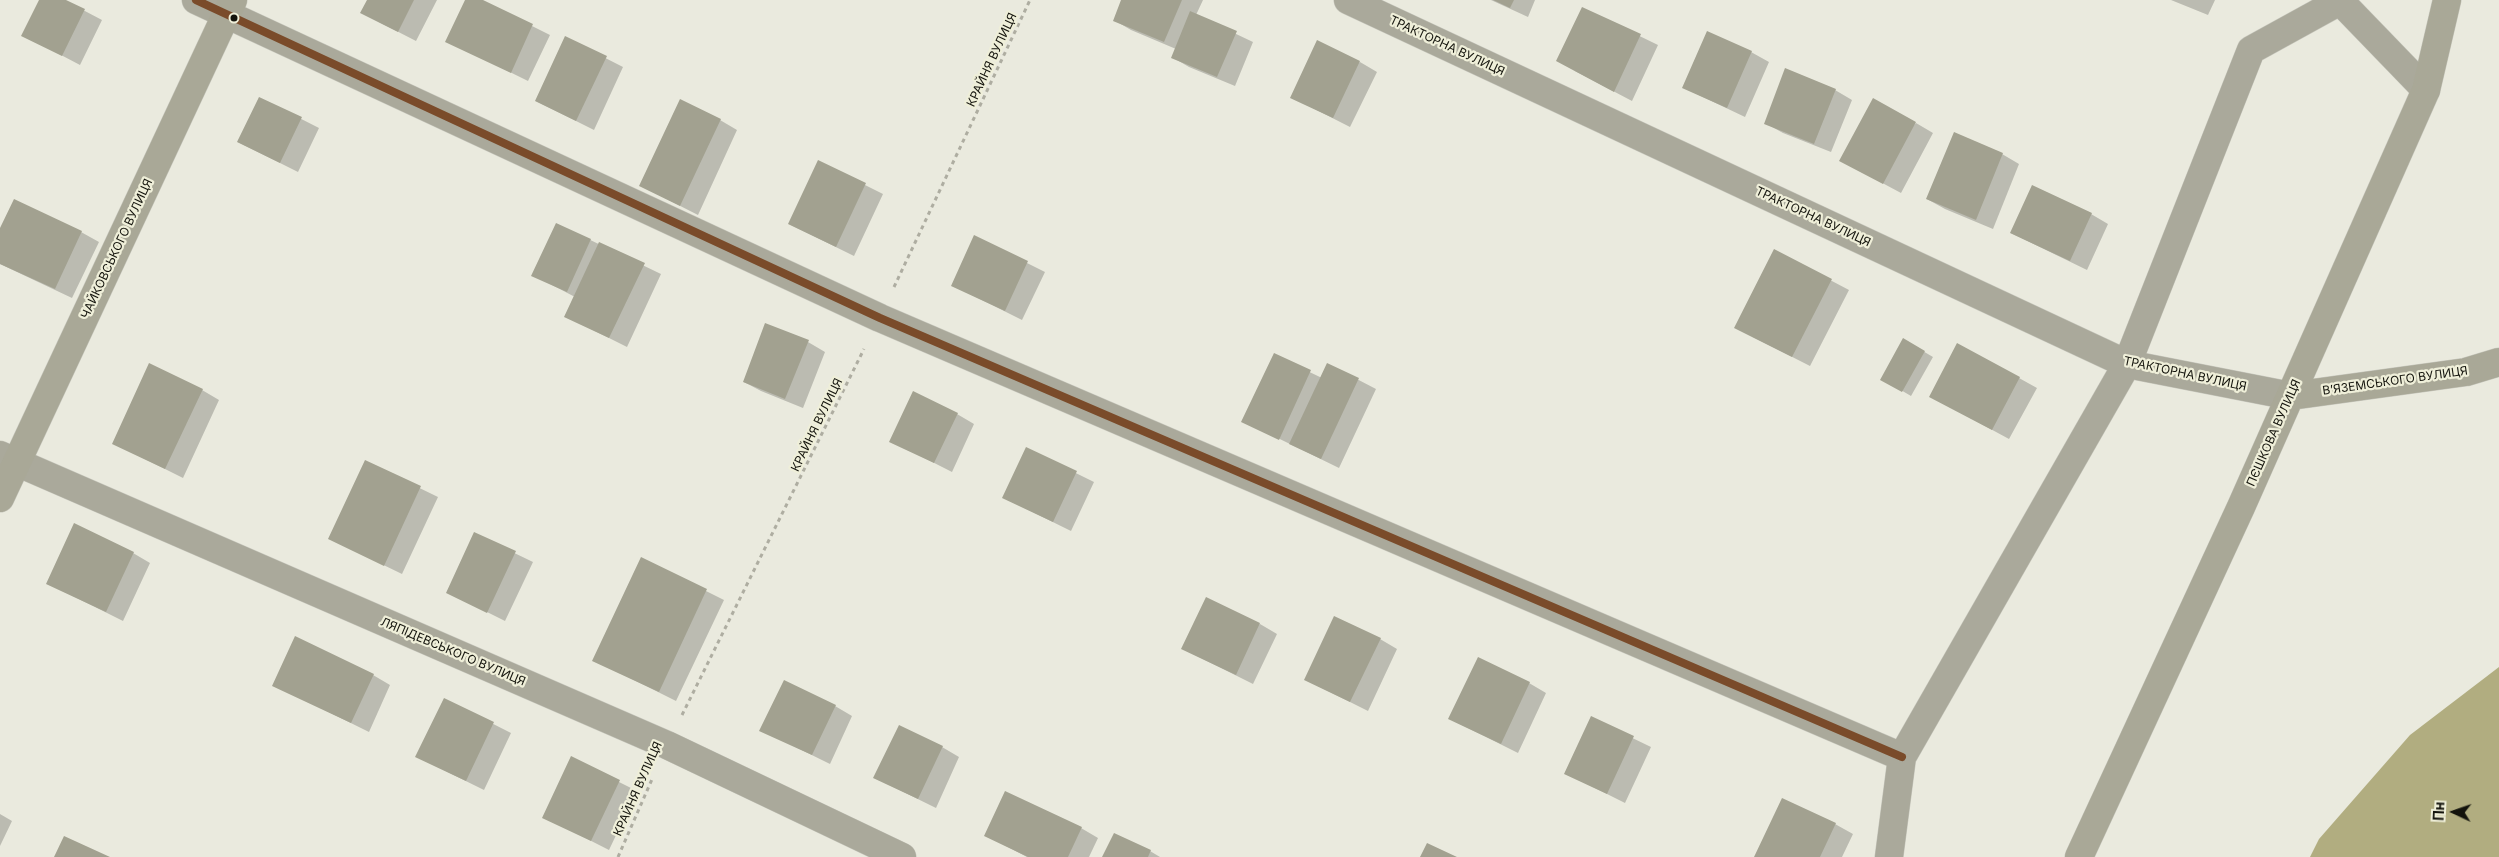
<!DOCTYPE html>
<meta charset="utf-8">
<style>
body{margin:0}
#map{position:relative;width:2499px;height:857px;overflow:hidden;background:#eaeade;font-family:Inter,sans-serif}
canvas{display:block}
.north{position:absolute;left:2429px;top:787px;width:50px;height:50px;-webkit-text-stroke:4px #efefd9;paint-order:stroke;rotate:273deg;font-size:14px;font-weight:700;line-height:20px;text-align:center;color:#13130c}
.north::after{content:'';display:block;margin:auto;width:18px;height:22px;background:#13130c;clip-path:polygon(50% 0,100% 100%,50% 72%,0 100%)}
</style>
<div id="map">
<canvas width="2499" height="857"></canvas>
<div class="north">Пн</div>
</div>
<script>
const ctx = document.querySelector('canvas').getContext('2d');
ctx.lineJoin = 'round';
function fill(path, color) { ctx.fillStyle = color; ctx.fill(path, 'evenodd'); }
function stroke(path, color, width, dash) { ctx.strokeStyle = color; ctx.lineWidth = width; ctx.lineCap = dash ? 'butt' : 'round'; ctx.setLineDash(dash || []); ctx.stroke(path); }
function label(font, color, halo, rows, align = 'center') {
  ctx.font = font + ' Inter,sans-serif'; ctx.lineWidth = 4.5; ctx.setLineDash([]); ctx.textBaseline = 'middle'; ctx.strokeStyle = halo; ctx.fillStyle = color; for (const [text, x, y, turn = 0] of rows) {
    ctx.save(); ctx.translate(x, y); ctx.rotate((+turn || 0) * Math.PI / 180); ctx.textAlign = isNaN(turn) ? turn : align; if (halo) ctx.strokeText(text, 0, 0); ctx.fillText(text, 0, 0); ctx.restore();
  }
}
fill(new Path2D(`
 M2499 667V857H2310L2319 839 2410 735Z`), '#b1ad80');
fill(new Path2D(`
 M40 0H64L102 20 80 65 23 35Z
 M368 0H437L416 41 379 22Z
 M466 0H480L550 35 528 81 447 41Z
 M1122 0H1203L1196 15 1253 42 1235 86 1189 67 1172 57 1176 49 1131 30 1114 20Z
 M1491 0H1535L1528 17Z
 M2171 0H2215L2208 15Z
 M1582 8 1658 45 1632 101 1575 71Z
 M566 38 623 67 594 130 536 101Z
 M1751 52 1769 62 1745 117 1684 88Z
 M1360 62 1377 72 1350 127 1291 97Z
 M1835 90 1852 100 1831 152 1783 133 1765 123Z
 M260 98 319 128 298 172 238 142Z
 M720 120 737 130 698 215 641 186Z
 M1916 123 1933 133 1901 193 1858 170Z
 M2002 154 2019 164 1993 229 1945 209 1927 199Z
 M819 162 883 194 854 256 789 224Z
 M2091 214 2108 224 2087 270 2011 233Z
 M557 224 661 274 627 347 565 316 575 297 533 275Z
 M0 231 81 232 99 242 72 298 0 264Z
 M975 237 1045 272 1022 320 952 285Z
 M1775 251 1849 290 1810 366 1753 337Z
 M1904 340 1933 357 1911 396 1882 379Z
 M808 342 825 352 803 408 761 391 744 382Z
 M1274 355 1322 378 1328 364 1376 389 1339 468 1243 421Z
 M2019 378 2037 388 2009 439 1948 406Z
 M202 390 219 400 183 478 113 443Z
 M957 414 974 424 952 472 891 441Z
 M1027 449 1094 482 1071 531 1004 498Z
 M366 462 438 497 402 574 330 539Z
 M475 534 533 562 505 621 447 592Z
 M133 553 150 563 123 621 47 583Z
 M642 559 724 600 676 701 594 660Z
 M1260 624 1277 634 1253 684 1183 649Z
 M1380 639 1397 649 1368 711 1306 680Z
 M373 675 390 685 369 732 274 685Z
 M1529 683 1546 693 1518 753 1450 719Z
 M444 699 511 733 484 790 417 757Z
 M835 706 852 716 830 764 761 730Z
 M1591 718 1651 747 1625 803 1565 773Z
 M942 747 959 757 936 808 875 778Z
 M571 758 637 791 609 850 544 817Z
 M0 814 12 821 0 846Z
 M1835 824 1853 834 1842 857H1755Z
 M1081 828 1098 838 1089 857H1027L985 835Z
 M1150 851 1160 857H1103Z`), '#0003');
fill(new Path2D(`
 M39 0H66L85 9 62 56 21 36Z
 M367 0H414L398 32 360 13Z
 M465 0H483L533 24 511 73 445 42Z
 M1121 0H1182L1164 42 1113 21Z
 M1493 0H1514L1510 8Z
 M1582 7 1641 34 1614 92 1556 61Z
 M1190 11 1237 31 1217 77 1171 58Z
 M1707 31 1752 51 1727 108 1682 88Z
 M565 36 607 56 576 121 535 101Z
 M1317 40 1360 61 1333 118 1290 98Z
 M1785 68 1836 89 1814 144 1764 124Z
 M259 97 302 117 280 163 237 142Z
 M1873 98 1916 122 1883 184 1839 161Z
 M680 99 721 119 680 206 639 186Z
 M1954 132 2003 153 1976 220 1926 199Z
 M818 160 866 183 836 247 788 224Z
 M2032 185 2092 213 2070 261 2010 233Z
 M14 199 82 231 55 289 0 264V228Z
 M556 223 591 239 567 292 531 276Z
 M974 235 1028 261 1005 311 951 286Z
 M599 242 645 263 609 338 564 317Z
 M1774 249 1832 279 1792 357 1734 328Z
 M765 323 809 340 785 399 743 382Z
 M1903 338 1925 351 1902 392 1880 380Z
 M1957 343 2020 377 1992 430 1929 397Z
 M1274 353 1311 370 1279 440 1241 422Z
 M149 363 203 389 165 469 112 444Z
 M1327 363 1359 378 1321 459 1289 444Z
 M913 391 958 413 934 463 889 442Z
 M1026 447 1077 471 1053 522 1002 498Z
 M365 460 421 486 384 566 328 539Z
 M74 523 134 552 106 612 46 584Z
 M474 532 516 551 487 613 446 593Z
 M641 557 707 589 659 692 592 661Z
 M1206 597 1260 623 1236 675 1181 649Z
 M1334 616 1381 638 1350 702 1304 680Z
 M295 636 374 674 351 723 272 686Z
 M1478 657 1530 682 1501 744 1448 719Z
 M784 680 836 705 812 755 759 731Z
 M444 698 494 722 466 781 415 757Z
 M1591 716 1634 736 1607 794 1564 774Z
 M899 725 943 746 918 799 873 778Z
 M571 756 620 780 591 841 542 818Z
 M1005 791 1082 827 1068 857H1028L984 836Z
 M1782 798 1836 823 1820 857H1754Z
 M1114 833 1151 850 1148 857H1102Z
 M64 836 110 857H54Z
 M1427 843 1457 857H1420Z`), '#a2a190');
const street = new Path2D(`
 M196 0 880 318 1902 757
 M1348 0 2127 364 2291 396
 M2339 0 2426 90
 M0 455 667 745 902 857
 M1889 857 1902 757 2127 364 2251 50 2340 1`);
const secondary = new Path2D(`
 M2291 396 2466 372 2499 362
 M0 498 233 0
 M2079 857 2241 507 2426 90 2447 0`);
stroke(street, '#c7c7bd', 29);
stroke(secondary, '#c7c7bd', 29);
stroke(new Path2D(`
 M894 287 1030 0
 M682 715 864 349
 M618 857 653 777`), '#aeada1', 3, [4, 4]);
stroke(street, '#aaa99b', 28);
stroke(secondary, '#a9a897', 28);
stroke(new Path2D(`
 M196 0 880 318 1902 757`), '#7a4b2a', 8);
for (const [x, y, r, color] of [
 [234,18,4.5,"#13130c"]
]) { const dot = new Path2D(); dot.arc(x, y, r, 0, 2 * Math.PI); ctx.fillStyle = color; ctx.fill(dot); stroke(dot, '#efefd9', 2); }
label('12px', '#13130c', '#efefd9', [
 ["ТРАКТОРНА ВУЛИЦЯ",1447,46,25],
 ["КРАЙНЯ ВУЛИЦЯ",992,60,-65],
 ["ТРАКТОРНА ВУЛИЦЯ",1813,217,25],
 ["ЧАЙКОВСЬКОГО ВУЛИЦЯ",117,249,-65],
 ["ТРАКТОРНА ВУЛИЦЯ",2185,374,12],
 ["В’ЯЗЕМСЬКОГО ВУЛИЦЯ",2395,381,-8],
 ["КРАЙНЯ ВУЛИЦЯ",817,425,-64],
 ["ПЄШКОВА ВУЛИЦЯ",2274,433,-66],
 ["ЛЯПІДЕВСЬКОГО ВУЛИЦЯ",453,652,23],
 ["КРАЙНЯ ВУЛИЦЯ",638,789,-66]
]);
</script>
